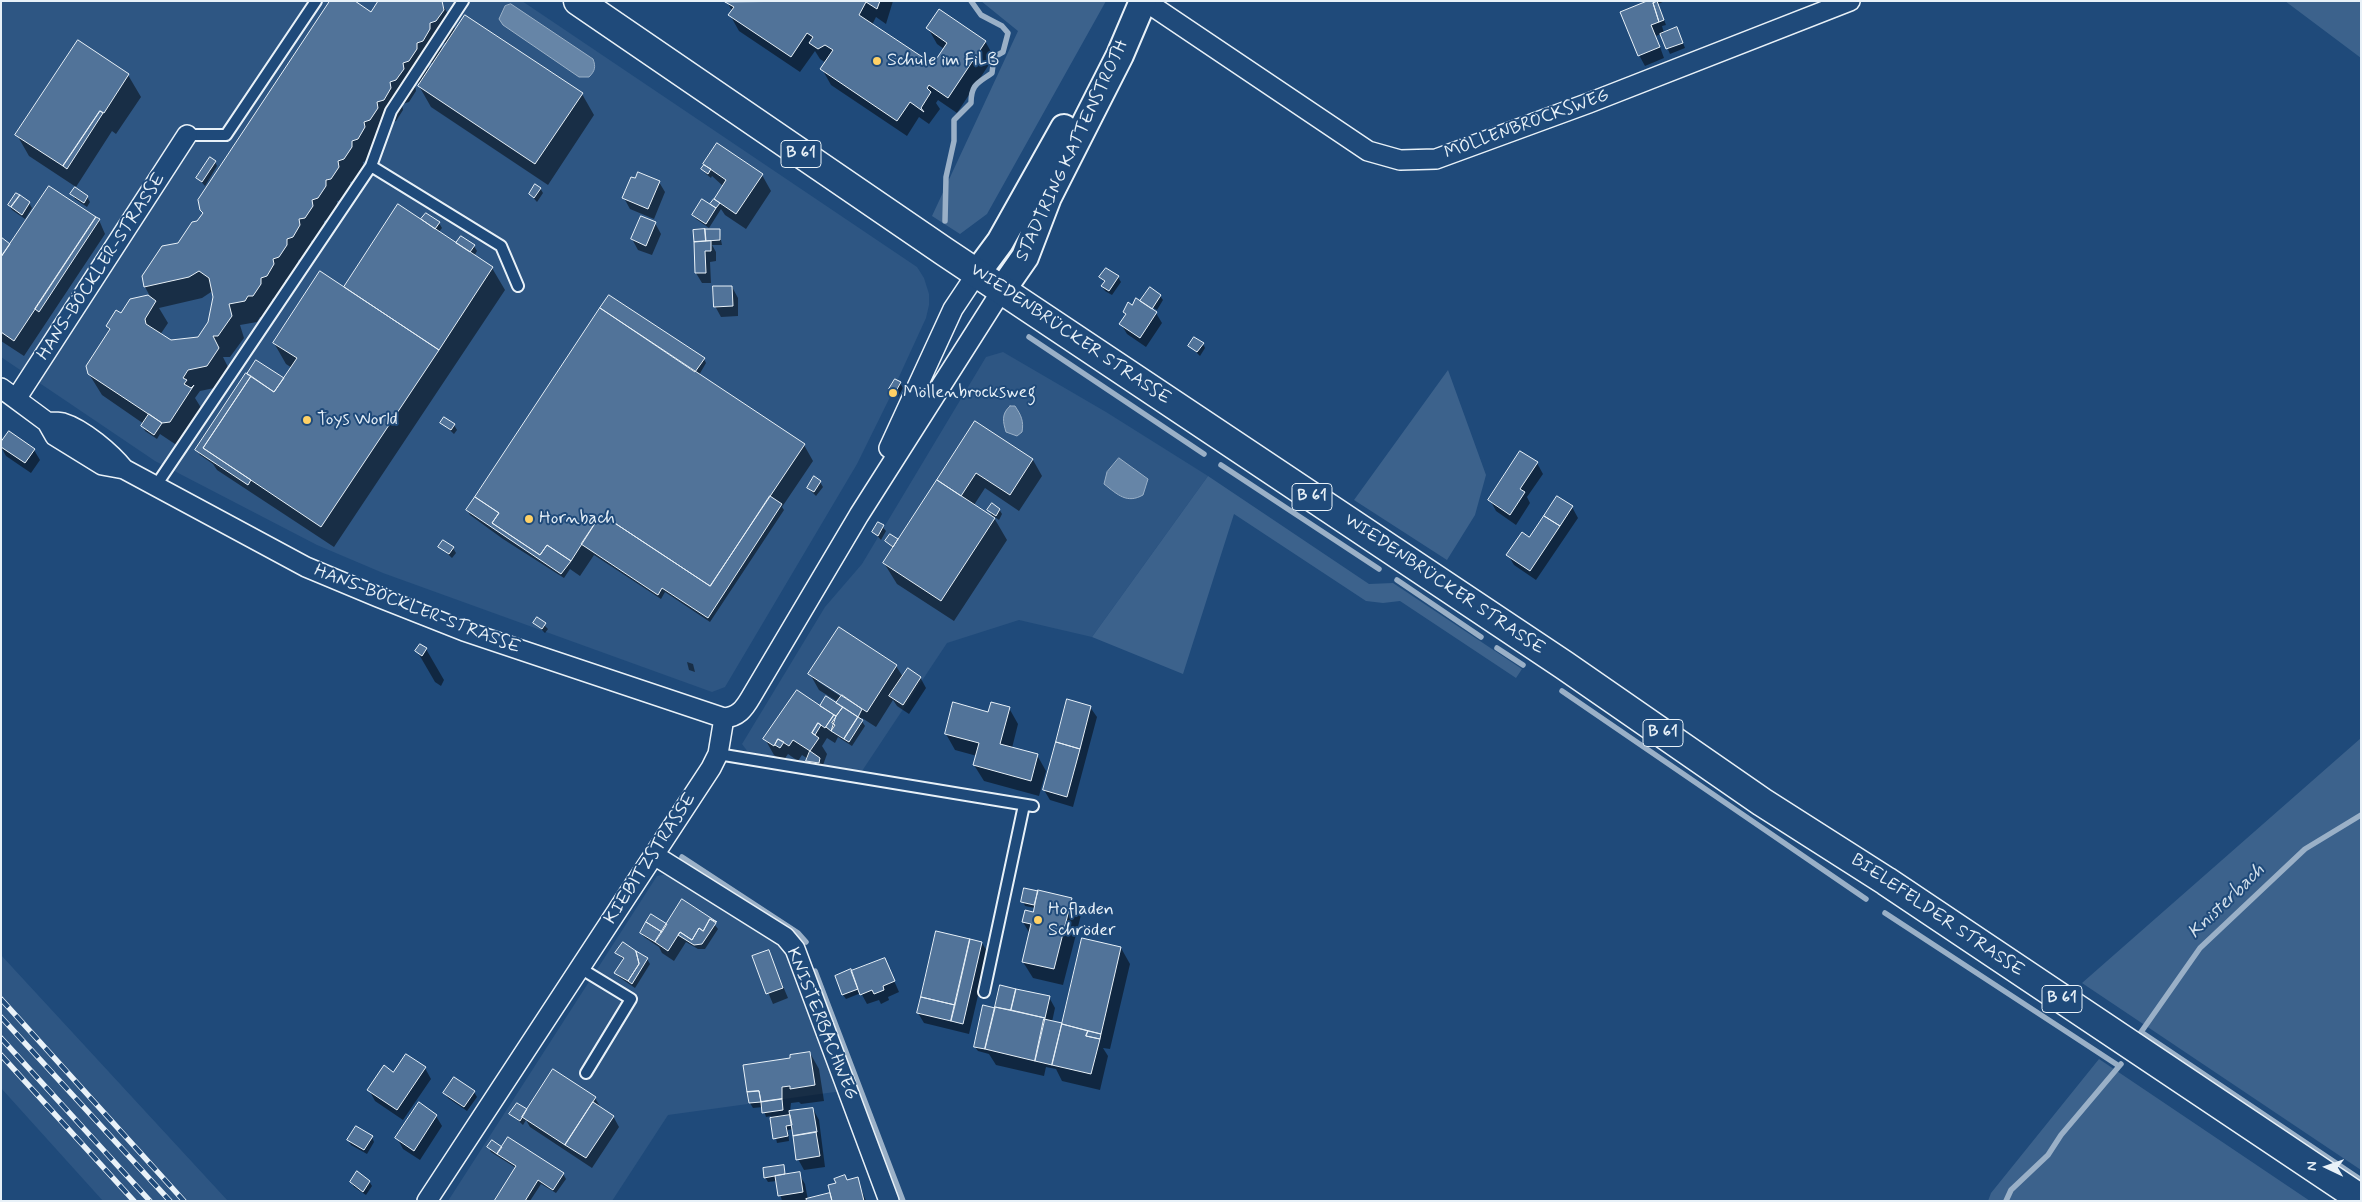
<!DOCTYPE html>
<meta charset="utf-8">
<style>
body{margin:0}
#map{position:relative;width:2362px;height:1202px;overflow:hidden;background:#1f4a7a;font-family:Mynerve,sans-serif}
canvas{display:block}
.frame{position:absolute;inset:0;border:2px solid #e8f1f8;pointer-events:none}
.north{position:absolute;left:2302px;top:1142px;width:50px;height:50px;-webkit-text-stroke:4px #1f4a7a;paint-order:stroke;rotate:273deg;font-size:14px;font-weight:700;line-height:20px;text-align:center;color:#e8f1f8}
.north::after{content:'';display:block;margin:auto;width:18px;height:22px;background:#e8f1f8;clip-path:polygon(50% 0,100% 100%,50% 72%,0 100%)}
</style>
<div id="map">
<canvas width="2362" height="1202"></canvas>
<div class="frame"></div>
<div class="north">N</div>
</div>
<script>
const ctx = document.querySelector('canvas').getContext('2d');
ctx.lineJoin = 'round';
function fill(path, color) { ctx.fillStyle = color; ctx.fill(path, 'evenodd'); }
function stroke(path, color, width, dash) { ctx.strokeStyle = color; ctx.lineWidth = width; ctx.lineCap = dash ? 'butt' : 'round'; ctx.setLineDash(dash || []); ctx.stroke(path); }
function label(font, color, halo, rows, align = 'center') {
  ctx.font = font + ' Mynerve,sans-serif'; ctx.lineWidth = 4; ctx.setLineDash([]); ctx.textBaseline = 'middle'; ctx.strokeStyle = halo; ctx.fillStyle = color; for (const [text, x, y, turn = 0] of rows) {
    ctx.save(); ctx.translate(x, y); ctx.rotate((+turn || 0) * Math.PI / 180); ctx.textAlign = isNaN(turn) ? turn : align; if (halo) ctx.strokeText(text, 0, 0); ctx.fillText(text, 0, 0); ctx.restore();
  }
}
fill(new Path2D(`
 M1 1H522L917 267 924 278 929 294V305L926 318 898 379 894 378 888 390 892 393 857 464 725 687 712 692 383 573 317 545 155 461 1 357Z
 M1003 352 1106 412 1208 476 1092 637 1019 620 947 643 862 771 748 752 742 744 825 607 862 564 986 357Z
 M672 873 781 942 790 952 842 1091 668 1115 612 1201H448L657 876Z
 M1 955 228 1201H103L1 1088Z`), '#2e5683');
fill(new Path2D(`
 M981 1H1106L987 214 960 234 932 216 1018 31Z
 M2285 1H2361V58Z
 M1448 370 1486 475 1475 515 1447 560 1354 500Z
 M1208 476 1369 584 1393 583 1522 669 1516 678 1400 601 1383 603 1366 601 1234 514 1183 674 1092 637Z
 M2361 738V1170L2082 983Z
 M2099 1059 2310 1201H1988L1991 1193Z`), '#3c628c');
const water = new Path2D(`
 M511 4 593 59C596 67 595 71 589 77H579L503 25 499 19 505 6Z
 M1010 406H1015C1021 415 1024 421 1022 432L1017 436 1006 432C1003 422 1001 414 1010 406Z
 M1119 458 1148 479 1143 495C1127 504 1118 495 1104 484L1107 472Z`);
fill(water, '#6685a7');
stroke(water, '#9ab0c7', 1);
fill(new Path2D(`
 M727 1H826L829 4 831 1H893L886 24 876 17 872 25 933 66 944 49 937 44 928 28 985 41 994 57 957 113 938 100 936 103 940 109 929 124 919 117 907 136 831 85 822 69 826 63 820 59 815 51 800 72 739 31 730 15 732 11Z
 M1642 1H1665L1658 4 1666 25 1662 26 1664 33H1679L1685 48 1670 54 1661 34 1656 36 1664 58 1645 66 1639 55Z
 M441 2 454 24 455 32 582 94 594 115 548 185 431 107 419 86 422 82 415 84 416 91 409 102 402 104 403 110 396 121 389 123 390 130 370 160 363 162 364 169 356 180 350 182 351 189 344 200 337 201 338 208 330 219 324 221 325 228 317 239 311 241 312 247 305 258 298 260 299 267 291 278 285 280 286 286 279 297 272 299 273 306 266 317H260L257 322 240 325 244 338 230 357H223L230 371 219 387 200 391 195 398 203 411 182 443 175 444 160 434 157 439 145 431 143 426 144 424 102 395 89 374 110 332 107 326 121 315 152 300 145 287 198 223 204 215 201 210 371 14ZM448 42 442 52 441 44ZM435 62 429 71 428 64ZM211 292 214 294 209 322 199 338 171 342 160 335 168 323 159 308 202 298Z
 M78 42 128 75 141 97 116 134 112 131 76 187 29 156 17 135Z
 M717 145 762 175 771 191 746 229 725 215 721 209 709 228 696 219 693 215 710 206 723 186 712 176 711 178 706 174 703 169Z
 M215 162 217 166 205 186 198 178Z
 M659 182 665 192 654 219 630 209 624 198Z
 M49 187 99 220 105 234 24 356 1 341V239L11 245Z
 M540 188 543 193 537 202 530 194Z
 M72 194 87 197 90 202 87 207 75 199Z
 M29 203 32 208 25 219 12 210 9 205Z
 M422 220 439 223 442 228 438 233 457 245 461 238 474 246 477 251 474 256 492 268 505 290 334 547 217 470 213 464 200 455 197 450 284 380 292 368 286 364 274 343 425 223Z
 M655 223 661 234 652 255 638 250 632 239Z
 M719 230 722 245H712L716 252V261L710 262 711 283H702L696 273 694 231Z
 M1101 277H1118L1121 282 1112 295 1105 291 1102 286 1105 283Z
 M732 287 738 298V316L721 317 715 306Z
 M1160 296 1163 300 1157 310 1144 302Z
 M1124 312 1156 313 1162 323 1146 347 1127 334 1121 324 1126 316Z
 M1203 344 1205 348 1200 356 1190 346Z
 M704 359 706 363 699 375 804 445 813 461 782 507 784 510 710 622 665 592 661 599 594 555 580 576 570 569 564 578 503 539 470 515 468 511Z
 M900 383 903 388 898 397 891 389Z
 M442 423 454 425 457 430 454 434Z
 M975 423 1033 460 1042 476 1019 511 985 488 974 505 993 518 989 510 999 509 1002 514 999 520 993 516 1007 540 954 621 897 584 884 563 893 549 887 541H898Z
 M1 447 34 450 40 460 31 473 6 456Z
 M1537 463 1543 474 1527 497 1530 503 1516 525 1496 511 1490 500Z
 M820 482 823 487 816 496 808 488Z
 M1572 507 1578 518 1536 580 1514 565 1508 555Z
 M879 523 886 531 881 540 874 532Z
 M440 547 453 548 456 553 452 558Z
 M538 619 548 629 545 633 535 623Z
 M420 645 426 649 444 680 441 686 435 682 417 651Z
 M687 662 693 664 695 672 689 670Z
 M896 666 903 677H920L926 688 909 714 897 706 893 700 876 727 862 718 861 720 865 726 852 746 838 737 835 743 827 738 822 746 827 754 822 768 810 766 808 759 802 755 798 761 788 754 783 761 774 755 765 739 820 707 837 705 838 702 819 690 810 674ZM818 679 843 695V698L817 681Z
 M1090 707 1097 717 1073 807 1050 800 1044 790Z
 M1009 708 1018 724 1012 748 1037 755 1046 771 1039 796 984 781 974 765 977 756 955 750 946 734 989 713Z
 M1039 892 1072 900 1081 915 1063 985 1033 978 1023 962 1030 934 1023 922 1034 914 1035 908 1025 906 1023 901Z
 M710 919 718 929 705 949H698L686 942 674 961 662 953 659 947 644 937 641 933 667 925Z
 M1083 939 1121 948 1130 964 1110 1049 1103 1048 1108 1056 1100 1090 1062 1081 1056 1069 1046 1067 1044 1076 996 1065 989 1054 978 1051 975 1047 996 1009 1001 987 1049 997 1055 1008 1052 1022 1061 1024 1062 1027Z
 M982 943 988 953 969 1034 924 1023 918 1013Z
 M623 944 647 959 650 964 635 988 619 977 616 973 624 960 617 953Z
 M768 951 788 998 773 1004 753 957Z
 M885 960 899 992 888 997 889 1000 881 1004 879 1000 867 1004 861 993 846 999 843 995Z
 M810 1053 819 1069 824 1101 801 1104 799 1102 791 1103 790 1112 813 1109 819 1120 825 1167 804 1170 798 1159 793 1129 788 1130 789 1141 777 1143 771 1116 766 1117 763 1107 753 1108 750 1103 744 1066 792 1059Z
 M425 1068 431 1079 403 1120 375 1101 369 1090Z
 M474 1092 477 1097 467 1111 448 1098 445 1093Z
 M595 1098 601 1108 613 1116 619 1127 592 1168 530 1127 526 1120 523 1125 511 1114Z
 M436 1116 442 1126 420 1160 403 1149 397 1138Z
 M372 1137 374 1142 367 1154 351 1145 348 1140Z
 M489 1147 503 1148 563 1174 566 1179 556 1193 541 1184 530 1201H495L516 1168 491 1152Z
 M783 1166 786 1176 799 1174 805 1184 808 1200 832 1194 847 1181 857 1179 866 1201H782L777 1181 768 1182 765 1177Z
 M369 1181 372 1186 366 1195 354 1187 351 1182Z`), '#0007');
stroke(new Path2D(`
 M945 221 946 177 954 141V120L971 103C971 84 978 83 992 73L994 57 1003 52 1008 33 1002 26 981 15 971 1
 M1029 337 1204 454
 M1221 465 1379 569
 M1397 580 1481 637
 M1497 648 1523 665
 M1562 691 1866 899
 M682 857 798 933 806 942
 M1885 913 2119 1066
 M815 971 903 1201
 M2141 1032 2361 1180
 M2139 1035 2200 948 2305 849 2361 815
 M2006 1201 2011 1190 2048 1155 2061 1135 2121 1064`), '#9ab0c7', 5.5);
const building = new Path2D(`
 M330 1H355L371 12 378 1H442L444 10 436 21 430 23V29L423 41 417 43V49L409 61 403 63 404 69 396 80 390 82 391 88 384 100 377 102 378 108 370 120 364 122 365 127 358 139 352 141V147L344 159 338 161 339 167 331 179 326 180V186L318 198 312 200 313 206 305 218 299 219 300 225 293 237 287 239V245L279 257 273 259 274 264 267 276 261 278V284L253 296H248L245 301 229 304 232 316 218 336H213L219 348 207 366 188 370 183 378 187 380 184 384 191 388 194 385 170 422 162 423 88 374 86 366 110 329 106 326 116 310 121 313 130 299 148 295 156 301 145 319 146 324 171 340 198 337 208 322 213 297 209 278 199 271 189 277 144 287 142 276 162 246 178 243 192 222 197 221 203 213 200 210 198 200Z
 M880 1 877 9 866 2 859 15 933 64 947 43 926 28 939 9 986 41 948 98 929 85 927 88 931 92 921 108 924 112 910 102 897 121 820 69 833 50 825 45 818 49 809 43 813 37 807 33 791 57 728 15 734 7 725 2Z
 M1657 1 1653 3 1659 22 1651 25 1660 47 1638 56 1620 12 1647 1Z
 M1657 1 1664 20 1659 22 1653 3Z
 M465 15 583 93 535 164 418 86Z
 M1677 27 1683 43 1666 49 1660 34Z
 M78 40 129 74 104 113 100 111 63 166 15 135Z
 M100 111 103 113 67 169 63 166Z
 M717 143 763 174 736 214 714 199 726 180 703 164Z
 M210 157 216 161 202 182 196 178Z
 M704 165 711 169 708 174 701 169Z
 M638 172 660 181 648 209 622 198 631 177 635 178Z
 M535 184 541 188 534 198 529 194Z
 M49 186 96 217 14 341 1 332V257Z
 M75 187 88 196 84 203 70 194Z
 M16 193 20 195 11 207 8 205Z
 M20 195 30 202 22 215 11 207Z
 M702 199 716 208 706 224 692 215Z
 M714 199 720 203 716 208 710 204Z
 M398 204 493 267 439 350 344 287Z
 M426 213 440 222 435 229 421 219Z
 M641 216 656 222 646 246 631 239Z
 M96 217 100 219 39 312 35 309Z
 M705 229 706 241 694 242 693 230Z
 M705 229H720V240L706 241Z
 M461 236 475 245 470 252 456 243Z
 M1 237 10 244 1 257Z
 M711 241V251H705L706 273H695L694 242Z
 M1106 268 1119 276 1109 291 1101 286 1105 281 1099 277Z
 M320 271 439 350 321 527 203 448 251 376 274 392 297 358 273 343Z
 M713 286H732L733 306 714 307Z
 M1150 287 1161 295 1152 309 1140 301Z
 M609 295 705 358 695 372 600 308Z
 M1136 298 1157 312 1140 338 1119 324 1126 314 1123 312 1128 302 1132 305Z
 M600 308 805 444 710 586 601 514 571 561 547 545 540 555 492 523 499 513 475 497Z
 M1194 337 1204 343 1197 352 1188 346Z
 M256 360 284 378 274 392 247 374Z
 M246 373 251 376 203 448 251 480 248 485 195 450Z
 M895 379 901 382 895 393 889 389Z
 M149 414 162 423 154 435 141 426Z
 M444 417 455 424 451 430 440 423Z
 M975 421 1033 459 1010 495 976 473 961 496 937 480Z
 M9 431 35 449 25 463 1 447V442Z
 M1520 451 1538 462 1520 489 1525 492 1510 515 1488 500Z
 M814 476 821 481 814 492 807 488Z
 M937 480 995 518 941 601 883 563Z
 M770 496 782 504 708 618 662 588 658 595 581 544 601 514 710 586Z
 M1557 496 1573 506 1560 526 1544 516Z
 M475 497 499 513 492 523 540 555 547 545 571 561 561 574 466 510Z
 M992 503 1000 509 996 516 987 510Z
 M1544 516 1560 526 1530 571 1506 555 1522 532 1529 537Z
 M878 522 884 525 878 536 872 532Z
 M890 534 898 539 893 547 885 541Z
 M443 540 454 547 449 554 438 547Z
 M537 617 546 623 542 629 533 623Z
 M839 627 897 665 867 712 808 674Z
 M420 644 427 648 422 656 415 651Z
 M908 668 921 677 903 705 889 696Z
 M797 690 834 715 825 728 818 723 812 733 819 738 810 751 793 740 789 746 778 739 774 746 763 739Z
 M842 695 862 709 858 717 836 703Z
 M826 696 843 707 836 716 820 706Z
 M1067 699 1091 706 1080 749 1056 742Z
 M953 702 988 712 991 702 1010 707 1000 744 1038 754 1031 781 973 765 979 743 945 734Z
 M843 707 858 717 844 739 831 731 835 725 832 723Z
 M834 715 836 716 831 731 826 727Z
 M858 717 863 720 849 742 844 739Z
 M818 723 821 725 815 735 812 733Z
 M778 739 784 742 780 748 775 745Z
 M1056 742 1080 749 1067 797 1043 790Z
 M810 751 820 758 819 763 806 761Z
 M1024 888 1038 891 1034 905 1021 902Z
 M1038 890 1072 898 1054 969 1022 962 1031 924 1022 922 1025 910 1033 912Z
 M682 899 717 922 710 919 703 931 699 928 692 940 680 932 668 951 655 942Z
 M651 914 667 924 662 932 646 922Z
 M710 919 716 923 702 944 694 945 678 935 680 932 692 940 699 928 703 931Z
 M646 922 662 932 655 942 640 933Z
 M936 931 970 939 955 1005 921 997Z
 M1082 938 1121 947 1101 1034 1062 1024Z
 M970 939 982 942 963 1024 951 1021Z
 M623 942 636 951 639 964 628 981 614 973 624 958 615 953Z
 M769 950 783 988 766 994 752 956Z
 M636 951 648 958 632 984 628 981 639 964Z
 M885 958 895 981 883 986 884 990 874 994 872 990 860 995 851 971Z
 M851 969 858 989 842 995 835 976Z
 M1000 985 1016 989 1011 1010 995 1007Z
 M1016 989 1050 996 1045 1018 1011 1010Z
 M921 997 955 1005 951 1021 917 1013Z
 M983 1005 995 1008 985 1049 974 1047Z
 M995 1007 1045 1018 1035 1061 985 1049Z
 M1044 1019 1062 1023 1052 1065 1035 1061Z
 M1062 1024 1088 1031 1086 1036 1100 1039 1091 1074 1052 1065Z
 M1088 1031 1101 1034 1100 1039 1086 1036Z
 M810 1052 815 1085 790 1089V1086L782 1087V1099L761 1102 759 1091 747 1092 743 1065 790 1058V1055Z
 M406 1054 426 1067 397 1110 367 1090 384 1065 393 1072Z
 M553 1069 596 1097 565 1145 522 1117Z
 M454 1077 475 1091 464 1107 443 1093Z
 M759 1091 761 1102 749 1103 747 1092Z
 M782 1099 783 1110 762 1113 761 1102Z
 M419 1102 437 1115 414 1151 395 1138Z
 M593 1102 614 1116 586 1158 565 1145Z
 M517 1103 527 1109 520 1121 509 1114Z
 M813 1108 817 1132 793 1136 789 1111Z
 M790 1115 792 1125 786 1126 788 1136 773 1139 770 1118Z
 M356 1126 373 1136 364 1150 347 1140Z
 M816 1132 820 1156 796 1160 793 1136Z
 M508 1137 564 1173 553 1190 538 1180 525 1201H494L516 1166 497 1154Z
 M492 1140 502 1147 497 1154 487 1147Z
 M784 1165 785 1174 764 1178 763 1168Z
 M357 1171 370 1181 363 1192 350 1182Z
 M800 1172 803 1192 778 1196 775 1176Z
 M845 1175 847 1180 858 1177 864 1201H832L828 1185 836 1183 834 1179Z
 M830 1193 832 1201H807L806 1199Z`);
fill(building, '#517399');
stroke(building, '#e8f1f8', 1);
const service = new Path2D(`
 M187 135H226L316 1
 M371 166 391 111 463 1
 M155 487 371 166 501 246 518 286
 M718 754 1033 806
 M580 968 631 999 586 1073
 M984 992 1024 805`);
const minor = new Path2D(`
 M1145 1 1368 151 1400 160 1436 159 1589 103 1850 1
 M1 388 47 422 55 436 102 465 124 469 306 567 378 597 464 631 724 718C738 717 744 709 751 697L859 515 1002 290
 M16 399 187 135
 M47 422C52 422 59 422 63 423 83 429 111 453 124 469
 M889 448 953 309 977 273
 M654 855 785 937 795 949 889 1201
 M427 1201 711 768 718 754 724 718`);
const secondary = new Path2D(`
 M977 273 1000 242 1064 128
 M1002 290 1025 257 1048 197 1120 55 1143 1`);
const primary = new Path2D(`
 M578 1 945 252 1564 665 1762 802 1886 881 2361 1199`);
stroke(service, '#e8f1f8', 14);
stroke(minor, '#e8f1f8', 22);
stroke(secondary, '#e8f1f8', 30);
stroke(primary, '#e8f1f8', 31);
stroke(service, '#1f4a7a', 10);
stroke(minor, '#1f4a7a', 19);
stroke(secondary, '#1f4a7a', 26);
stroke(primary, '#1f4a7a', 28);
const rail = new Path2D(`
 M1 999 184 1201
 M1 1017 170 1201
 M1 1038 150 1201
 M1 1055 134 1201`);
stroke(rail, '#e8f1f8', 5.5);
stroke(rail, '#1f4a7a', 4, [11]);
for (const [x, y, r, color] of [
 [877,61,5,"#ffd166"],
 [893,393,5,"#ffd166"],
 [307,420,5,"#ffd166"],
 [529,519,5,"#ffd166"],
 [1038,920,5,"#ffd166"]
]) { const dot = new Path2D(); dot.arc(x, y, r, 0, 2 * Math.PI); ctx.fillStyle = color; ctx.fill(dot); stroke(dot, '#1f4a7a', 2); }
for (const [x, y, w] of [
 [801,154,40],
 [1312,497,40],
 [1663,733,40],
 [2062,999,40]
]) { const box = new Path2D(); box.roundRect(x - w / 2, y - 13.5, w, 27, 4); ctx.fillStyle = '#1f4a7a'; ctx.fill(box); stroke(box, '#e8f1f8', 1); }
label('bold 16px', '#e8f1f8', null, [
 ["B 61",801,154],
 ["B 61",1312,497],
 ["B 61",1663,733],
 ["B 61",2062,999]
]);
label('18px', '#e8f1f8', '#1f4a7a', [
 ["Schule im FiLB",887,61],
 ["Möllenbrocksweg",903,393],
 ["Toys World",317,420],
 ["Hornbach",539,519],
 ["Hofladen",1048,910],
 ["Schröder",1048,931]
], 'left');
label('18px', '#e8f1f8', '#1f4a7a', [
 ["MÖLLENBROCKSWEG",1527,125,-20],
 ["STADTRING KATTENSTROTH",1073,151,-65],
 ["HANS-BÖCKLER-STRASSE",102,267,-57],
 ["WIEDENBRÜCKER STRASSE",1070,335,34],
 ["WIEDENBRÜCKER STRASSE",1444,585,34],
 ["HANS-BÖCKLER-STRASSE",417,610,21],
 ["KIEBITZSTRASSE",651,859,-57],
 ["BIELEFELDER STRASSE",1937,916,34],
 ["KNISTERBACHWEG",821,1024,68]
]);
label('italic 19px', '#d4e1ec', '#1f4a7a', [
 ["Knisterbach",2227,902,-44]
]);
</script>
